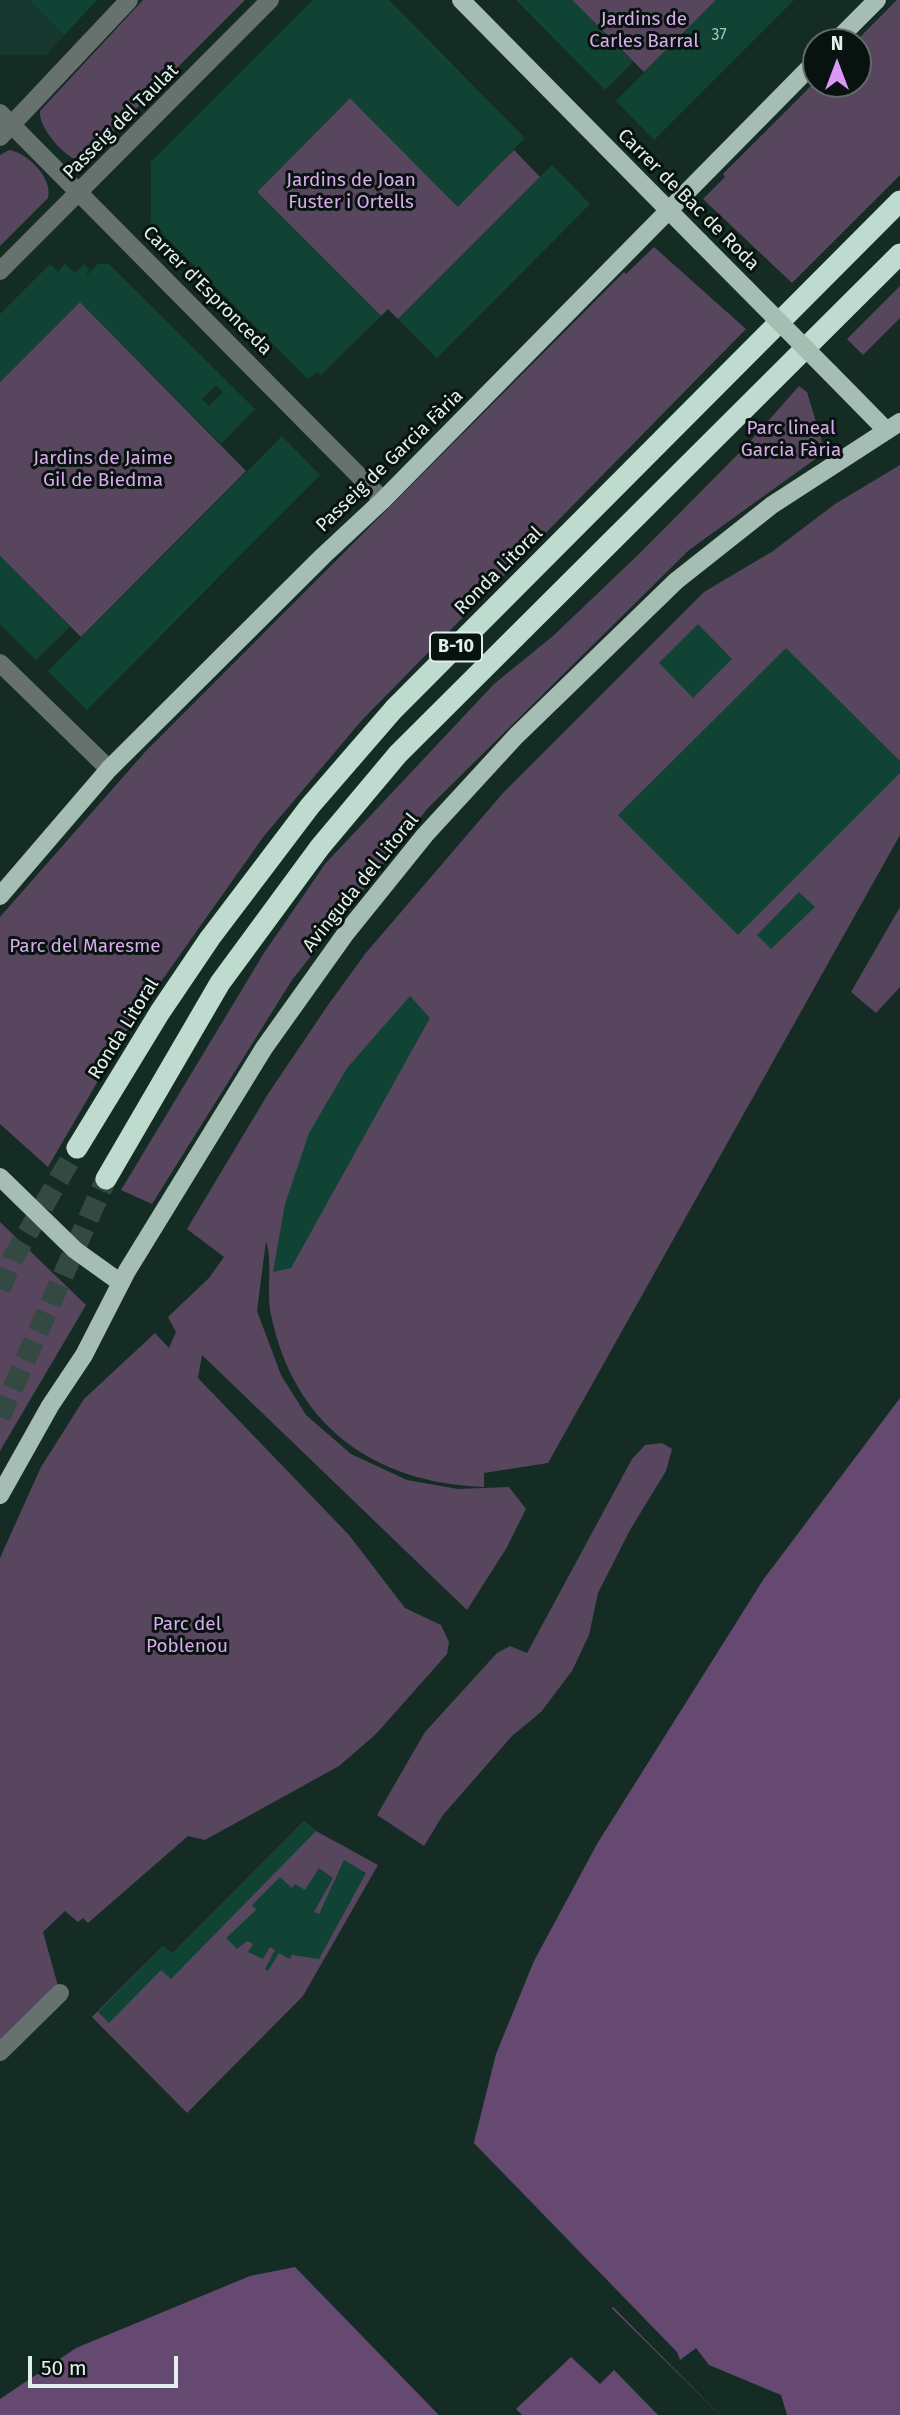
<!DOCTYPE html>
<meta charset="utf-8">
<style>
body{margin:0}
#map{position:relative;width:900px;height:2415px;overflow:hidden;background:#152c24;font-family:"Fira Sans",sans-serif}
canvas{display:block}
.north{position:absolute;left:802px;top:28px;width:70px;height:70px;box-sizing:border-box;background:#08120f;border:2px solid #5f6b67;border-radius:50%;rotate:0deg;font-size:19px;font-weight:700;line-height:28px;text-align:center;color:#e2f0eb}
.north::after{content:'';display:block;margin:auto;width:24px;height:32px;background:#db99f5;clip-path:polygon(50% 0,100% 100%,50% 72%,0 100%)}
.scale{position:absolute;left:28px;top:2356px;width:150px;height:32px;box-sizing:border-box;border:4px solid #e2f0eb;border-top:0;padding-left:9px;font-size:21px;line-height:24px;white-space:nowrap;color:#e2f0eb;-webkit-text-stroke:5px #08120f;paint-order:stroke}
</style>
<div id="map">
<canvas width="900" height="2415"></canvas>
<div class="north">N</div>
<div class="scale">50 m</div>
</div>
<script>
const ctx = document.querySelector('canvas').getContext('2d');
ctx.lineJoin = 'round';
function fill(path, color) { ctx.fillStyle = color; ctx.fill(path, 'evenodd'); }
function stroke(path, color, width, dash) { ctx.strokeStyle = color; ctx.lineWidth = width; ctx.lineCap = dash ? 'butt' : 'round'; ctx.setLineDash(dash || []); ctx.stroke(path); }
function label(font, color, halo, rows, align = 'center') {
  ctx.font = font + ' "Fira Sans",sans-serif'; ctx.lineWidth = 6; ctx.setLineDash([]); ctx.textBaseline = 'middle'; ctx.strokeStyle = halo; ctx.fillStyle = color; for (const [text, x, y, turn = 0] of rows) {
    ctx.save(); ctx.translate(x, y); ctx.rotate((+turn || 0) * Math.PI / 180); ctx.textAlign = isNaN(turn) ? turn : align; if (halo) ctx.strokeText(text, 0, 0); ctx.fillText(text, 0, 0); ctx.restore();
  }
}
fill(new Path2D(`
 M0 0H97L46 55H0Z`), '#16372d');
fill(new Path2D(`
 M143 0H245L90 155C86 158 80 162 75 159 61 153 38 126 40 111Z
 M572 0H716L644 72Z
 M897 0H900V175L792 283 703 199 725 177 723 174 816 81V84H858V42H855Z
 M350 98 457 206 514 150 540 177 398 319 388 309 381 316 257 192Z
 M9 150C28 153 53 178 48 198L0 246V155Z
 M654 247 746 329 362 720 264 836 131 1024 48 1167 0 1124V917L145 752 624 272 626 274Z
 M900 286V318L863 355 847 339Z
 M80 302 246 471 81 637 0 556V382Z
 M799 386 807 392 825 452 689 550 428 808 292 980 152 1204 121 1190 264 953 325 864 494 684 553 636 641 552 745 447Z
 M900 465V835L548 1463 484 1473V1487C373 1483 294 1425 271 1315 266 1291 273 1262 266 1241L257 1311 281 1375 306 1415 351 1454 407 1480 458 1489 509 1487 526 1509 506 1549 467 1610 202 1355 198 1378 349 1535 405 1608 441 1625 449 1642 447 1654 376 1734 339 1766 205 1840 188 1836 88 1923 83 1918 78 1922 65 1911 43 1932 60 1993 0 2055V1558L41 1467 84 1399 155 1333 169 1348 176 1332 168 1317 209 1278 224 1257 187 1229 268 1094 328 1005 365 954 503 793 704 592 773 551 835 504Z
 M900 907V987L876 1013 851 992Z
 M0 1222 86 1305 0 1451Z
 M662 1443 672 1449 666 1471 630 1530 598 1593 589 1635 572 1671 541 1712 512 1736 443 1815 424 1846 377 1815 425 1732 497 1653 510 1646 527 1653 632 1459 645 1445Z
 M304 1821 316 1831 378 1865 303 1996 187 2113 92 2017 163 1946 172 1954Z`), '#57465e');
fill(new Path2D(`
 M900 1398V2415H720L468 2166 496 2054 534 1961 597 1844 763 1580Z
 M295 2267 439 2415H0V2399L76 2348 250 2276Z
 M571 2357 600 2384 614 2370 658 2415H522L516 2409Z`), '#664971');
fill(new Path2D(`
 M471 2140 677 2352 680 2360 696 2348 709 2365 781 2395 787 2415H720L613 2307 610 2309 466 2168Z
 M293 2264 298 2265 443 2415H439Z`), '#152c24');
fill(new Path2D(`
 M29 0H97L64 35Z
 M313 0H389L525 138 458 207 350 98 257 192 381 316 321 375 318 372 308 379 151 222V162Z
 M516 0H572L633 62 605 90Z
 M716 0H794L654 140 616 101Z
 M552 165 590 204 437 358 398 319Z
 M50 264 58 272 65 264 75 273 84 264 89 269 86 276 98 264H109L255 409 221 444 80 302 0 382V314ZM216 385 223 392 209 406 202 399Z
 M282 436 320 475 87 710 48 671Z
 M0 556 70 627 36 660 0 624Z
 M698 624 732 659 693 698 659 663Z
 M786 648 900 761V773L738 935 618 815Z
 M799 892 815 907 771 949 757 935Z
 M410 996 430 1018 291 1268 273 1272 285 1204 309 1133 347 1068Z
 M304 1821 316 1831 171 1979 161 1970 109 2023 98 2012 163 1946 172 1954Z
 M344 1860 366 1873 319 1959 292 1955 290 1959 279 1953 268 1971 265 1969 275 1950 270 1947 263 1959 248 1952 253 1944 247 1941 237 1949 226 1938 256 1910 252 1905 280 1877 292 1888 295 1884 305 1890 319 1868 333 1878 314 1912 319 1914Z`), '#114335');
stroke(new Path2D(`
 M0 1289 13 1258 77 1148
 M0 1417 106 1179`), '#344942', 21, [21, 10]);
stroke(new Path2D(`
 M0 113 383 500
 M0 137 129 0
 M0 271 270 0
 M0 663 109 769
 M0 2052 60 1993`), '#67716d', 18);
stroke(new Path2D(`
 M461 0 700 242
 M835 42 877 0
 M830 373 886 430
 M0 896 109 769 323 556 383 500 816 61
 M0 1177 75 1250 121 1283
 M0 1495 50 1406 84 1355 127 1271 264 1048 346 933 425 835 516 736 676 581 772 505 900 422`), '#a6bdb4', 18);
stroke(new Path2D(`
 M77 1148 160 1012 210 938 310 806 394 709 900 201
 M106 1179 220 983 320 847 398 754 900 254`), '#bfdbd0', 21);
stroke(new Path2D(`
 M700 242 830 373`), '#a6bdb4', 18);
label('16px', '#aec5be', null, [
 ["37",719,36]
]);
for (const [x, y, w] of [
 [456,647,52]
]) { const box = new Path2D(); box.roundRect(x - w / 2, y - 14.5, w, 29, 5); ctx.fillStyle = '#08120f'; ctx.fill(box); stroke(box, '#e2f0eb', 2); }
label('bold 18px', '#e2f0eb', null, [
 ["B-10",456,647]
]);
label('19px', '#d9abec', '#08120f', [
 ["Jardins de",644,20],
 ["Carles Barral",644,42],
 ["Jardins de Joan",351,181],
 ["Fuster i Ortells",351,203],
 ["Parc lineal",791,429],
 ["Garcia Fària",791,451],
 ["Jardins de Jaime",103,459],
 ["Gil de Biedma",103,481],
 ["Parc del Maresme",85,947],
 ["Parc del",187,1625],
 ["Poblenou",187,1647]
]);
label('19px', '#e2f0eb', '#08120f', [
 ["Passeig del Taulat",121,122,-45],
 ["Carrer de Bac de Roda",688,200,45],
 ["Carrer d'Espronceda",207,291,45],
 ["Passeig de Garcia Fària",390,461,-44],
 ["Ronda Litoral",499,571,-45],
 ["Avinguda del Litoral",361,883,-51],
 ["Ronda Litoral",124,1029,-58]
]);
</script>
